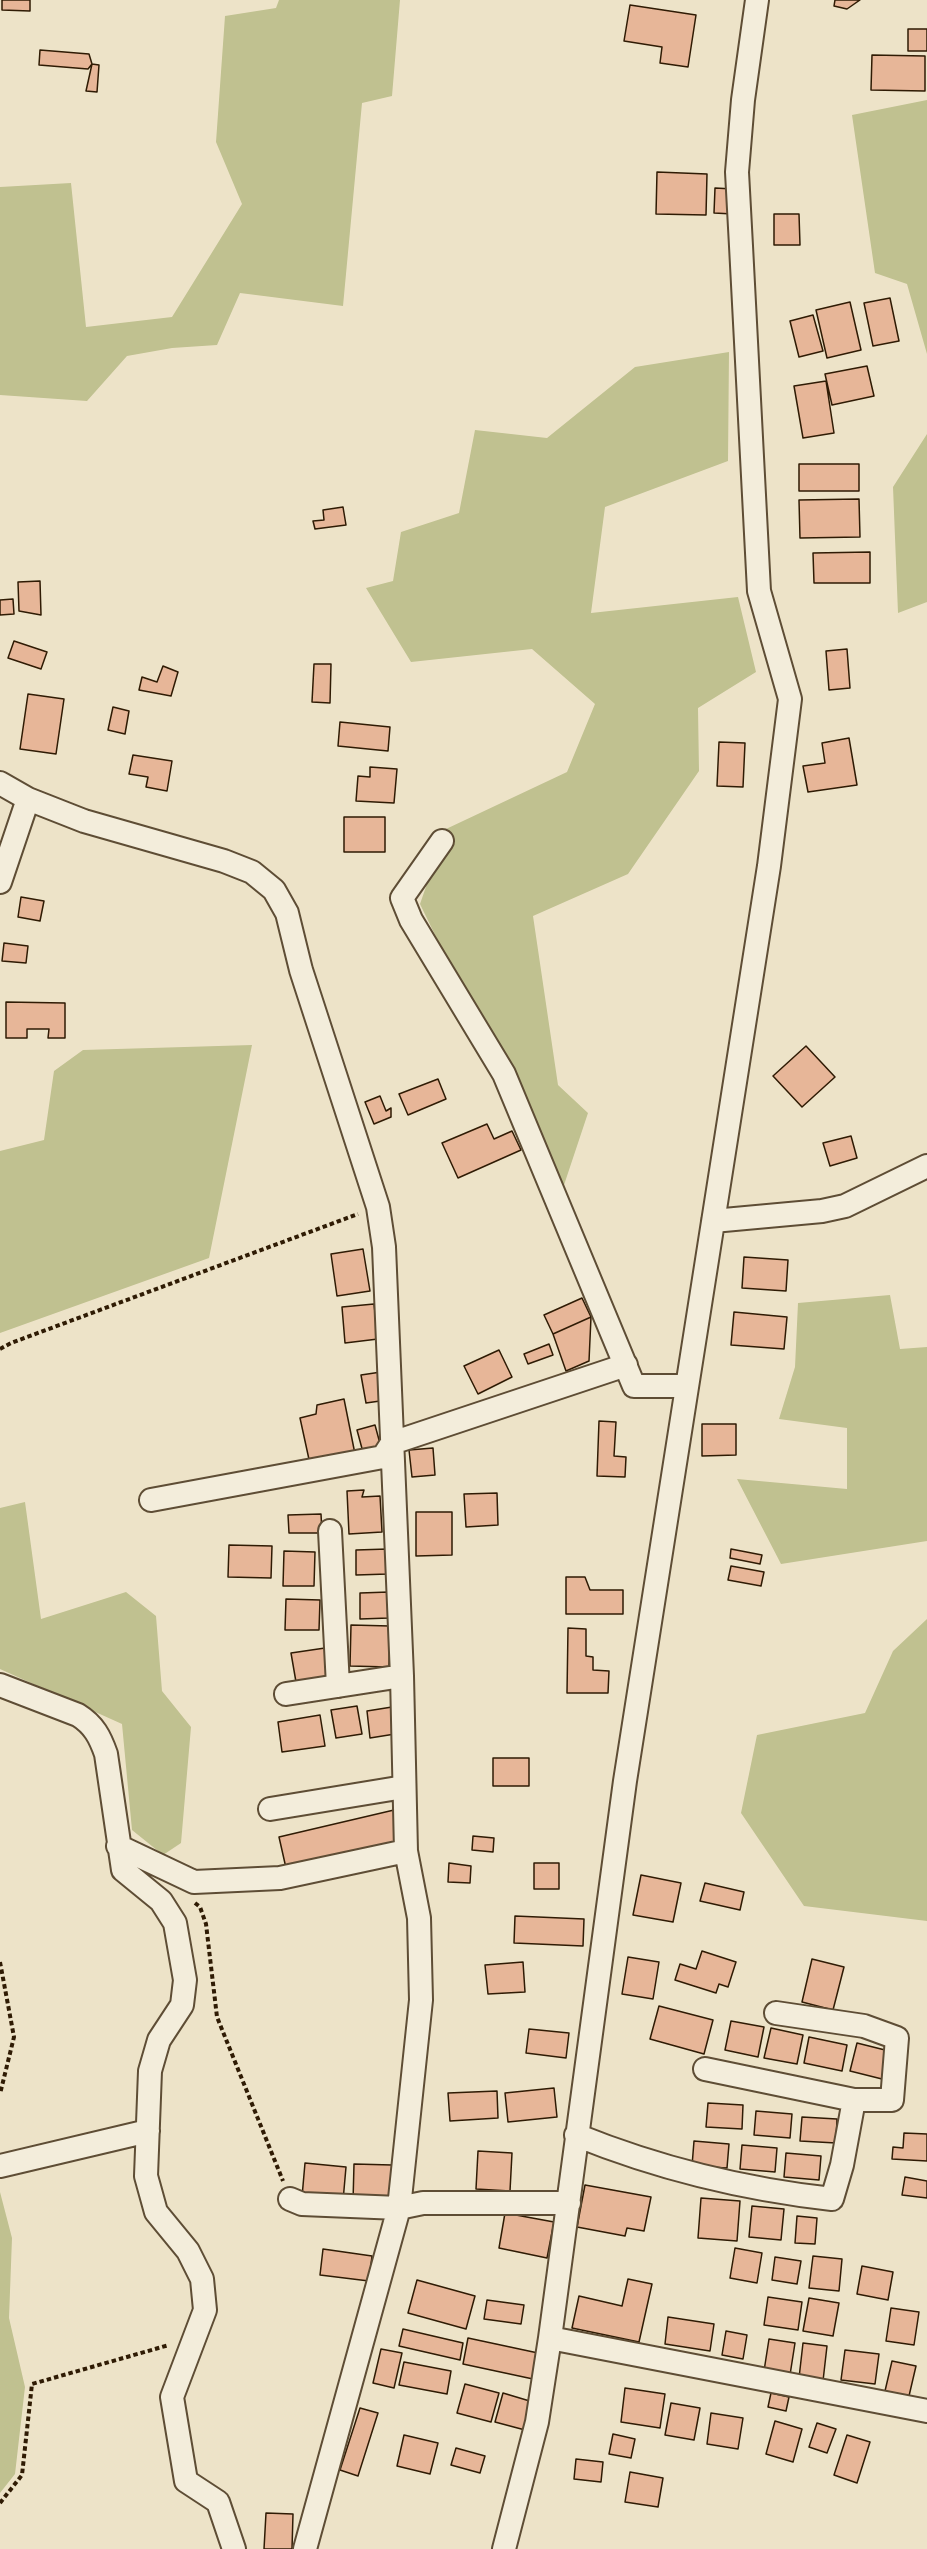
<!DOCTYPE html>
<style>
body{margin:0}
canvas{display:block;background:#ede3c8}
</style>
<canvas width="927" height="2549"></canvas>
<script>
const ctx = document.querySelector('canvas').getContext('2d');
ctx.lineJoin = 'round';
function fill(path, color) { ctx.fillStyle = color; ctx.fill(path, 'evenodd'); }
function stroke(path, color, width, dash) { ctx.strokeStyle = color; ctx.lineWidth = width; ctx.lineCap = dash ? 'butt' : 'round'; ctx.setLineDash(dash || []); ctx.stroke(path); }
fill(new Path2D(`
 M279 0H400L392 96 362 103 343 306 240 293 217 345 172 348 127 356 87 401 0 395V187L71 183 86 327 172 317 242 204 216 142 225 16 276 8Z
 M927 100V354L907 284 875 273 852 115Z
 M729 352 728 461 605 507 591 613 738 597 756 672 698 708 699 771 628 874 533 916 558 1085 588 1113 561 1194 420 904 446 829 567 772 595 704 532 649 411 662 366 588 393 581 401 532 459 513 475 430 547 438 635 367Z
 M927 434V602L898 613 893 487Z
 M252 1045 209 1258 0 1333V1151L44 1140 54 1071 83 1050Z
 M890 1295 900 1349 927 1347V1541L781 1564 737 1479 847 1489V1428L779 1419 795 1367 798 1303Z
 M25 1502 41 1619 126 1592 156 1616 162 1691 191 1727 181 1843 163 1855 132 1830 122 1724 0 1669V1508Z
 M927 1619V1921L804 1906 741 1813 757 1735 865 1713 893 1651Z
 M0 2192 12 2238 9 2318 25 2387 15 2474 0 2493Z`), '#c0c190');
const building = new Path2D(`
 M2 0H30V11L2 10Z
 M835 0H860L847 9 834 6Z
 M630 5 696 15 688 67 660 63 662 47 624 41Z
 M908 29H927V51H908Z
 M40 50 89 54 92 64 88 69 39 65Z
 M872 55 925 56V91L871 90Z
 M92 64 99 65 97 92 86 91Z
 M657 172 707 174 706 215 656 214Z
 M715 188 733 189V214L714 213Z
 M774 214H799L800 245H774Z
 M890 298 899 341 873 346 864 303Z
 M850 302 861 350 827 358 816 310Z
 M813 315 823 351 799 357 790 321Z
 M867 366 874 396 832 405 825 374Z
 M826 381 834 433 803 438 794 386Z
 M799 464H859V491H799Z
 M859 499 860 537 800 538 799 500Z
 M343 507 346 525 315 529 313 521 324 520 323 510Z
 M870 552V583H814L813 553Z
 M40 581 41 615 19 611 18 582Z
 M13 599 14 614 0 615V600Z
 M14 641 47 652 41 669 8 658Z
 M847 649 850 688 829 690 826 651Z
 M314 664H331L330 703 312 702Z
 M163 666 178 672 171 696 139 690 142 677 157 682Z
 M28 694 64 699 56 754 20 749Z
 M113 707 129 711 125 734 108 730Z
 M340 722 390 727 388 751 338 746Z
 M849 738 857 785 808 792 803 766 825 763 822 743Z
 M719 742 745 743 743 787 717 786Z
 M133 755 172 761 167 791 146 787 148 777 129 774Z
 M370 767 397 769 394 803 356 801 358 776 370 777Z
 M344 817H385V852H344Z
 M21 897 44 901 40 921 18 917Z
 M4 943 28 946 26 963 2 961Z
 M6 1002 65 1003V1038H48L49 1029H27V1038H6Z
 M806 1046 835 1077 802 1107 773 1076Z
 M438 1079 446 1099 408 1115 399 1094Z
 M380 1096 386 1111 391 1108V1117L374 1124 365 1102Z
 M487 1124 494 1139 512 1131 521 1150 458 1178 442 1143Z
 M851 1136 857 1158 830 1166 823 1143Z
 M363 1249 370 1291 337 1296 331 1254Z
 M744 1257 788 1260 786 1291 742 1288Z
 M582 1298 591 1317 553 1334 544 1315Z
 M374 1304 378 1339 345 1343 342 1307Z
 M734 1312 787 1317 784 1349 731 1345Z
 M591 1317 589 1361 566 1371 553 1334Z
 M549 1344 553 1355 528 1364 524 1354Z
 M499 1350 512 1377 478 1394 464 1366Z
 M381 1372 387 1400 366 1403 361 1375Z
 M344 1399 355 1454 310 1464 300 1418 316 1414 317 1405Z
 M599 1421 616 1422 614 1456 626 1457 625 1477 597 1476Z
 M702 1424H736V1455L702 1456Z
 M375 1425 382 1451 364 1456 357 1430Z
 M433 1448 435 1475 412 1477 409 1450Z
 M364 1490 362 1497 380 1496 382 1532 349 1534 347 1491Z
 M497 1493 498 1525 466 1527 464 1494Z
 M416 1512H452V1555L416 1556Z
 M321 1514 322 1533H289L288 1515Z
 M229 1545 272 1546 271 1578 228 1577Z
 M388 1549V1574L356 1575V1550Z
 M731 1549 762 1555 760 1564 730 1558Z
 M284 1551 315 1552 314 1586H283Z
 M731 1566 764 1572 761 1586 728 1580Z
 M566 1577H585L590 1590H623V1614H566Z
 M389 1592V1618L360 1619V1593Z
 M286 1599 320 1600 319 1630H285Z
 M351 1625 390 1626 389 1667 350 1666Z
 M568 1628 586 1629V1656L593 1657V1670L609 1671 608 1693H567Z
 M325 1648 330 1676 296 1682 291 1653Z
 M357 1706 362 1734 336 1738 331 1710Z
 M392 1707 395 1734 370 1738 367 1711Z
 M320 1715 325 1746 282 1752 278 1722Z
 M493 1758H529V1786H493Z
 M394 1810 402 1842 286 1868 279 1837Z
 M473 1836 494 1838 493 1852 472 1850Z
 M449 1863 471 1866 470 1883 448 1882Z
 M534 1863H559V1889H534Z
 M641 1875 681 1883 673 1922 633 1915Z
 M705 1883 744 1892 740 1910 700 1901Z
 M515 1916 584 1919 583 1946 514 1943Z
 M702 1951 736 1962 728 1987 719 1984 716 1993 675 1980 680 1964 696 1969Z
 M628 1957 659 1962 653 1999 622 1994Z
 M812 1959 844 1967 833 2010 802 2002Z
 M523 1962 525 1992 488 1994 485 1965Z
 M659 2006 713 2020 704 2054 650 2039Z
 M731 2021 764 2027 758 2057 725 2050Z
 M771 2028 803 2035 797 2064 764 2058Z
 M529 2029 569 2033 566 2058 526 2053Z
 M809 2037 847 2045 842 2071 804 2063Z
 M857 2043 893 2052 886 2080 850 2071Z
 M554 2088 557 2117 508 2122 505 2093Z
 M497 2091 498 2118 450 2121 448 2093Z
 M708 2103 743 2105 742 2129 706 2127Z
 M756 2111 792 2114 790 2138 754 2135Z
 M802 2117 837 2119 836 2143 800 2141Z
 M904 2133 927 2134V2161L892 2159 893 2147 903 2148Z
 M694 2141 729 2144 727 2168 692 2166Z
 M742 2145 777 2148 775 2172 740 2169Z
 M478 2151 512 2153 510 2191 476 2189Z
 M786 2153 821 2156 819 2180 784 2177Z
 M305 2163 346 2167 343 2201 302 2197Z
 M354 2164 392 2165 391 2202H353Z
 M905 2177 927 2181V2198L902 2195Z
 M585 2185 651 2197 644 2231 627 2228 625 2236 577 2227Z
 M701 2198 740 2201 737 2241 698 2238Z
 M752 2206 784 2209 781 2240 749 2237Z
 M505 2213 554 2222 547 2258 499 2248Z
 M797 2216 817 2218 815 2244 795 2243Z
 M735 2248 762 2253 757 2283 730 2278Z
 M323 2249 372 2256 369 2281 320 2275Z
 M813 2256 842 2259 839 2291 809 2288Z
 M775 2257 801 2261 797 2284 772 2280Z
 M862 2266 893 2272 888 2300 857 2294Z
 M628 2279 652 2284 639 2342 572 2328 579 2296 622 2306Z
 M417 2280 475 2296 466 2329 408 2313Z
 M768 2297 802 2302 798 2330 764 2325Z
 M809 2298 839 2303 833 2336 803 2331Z
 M487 2300 524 2305 521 2324 484 2319Z
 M891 2308 919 2312 914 2345 886 2341Z
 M668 2317 714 2324 710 2351 665 2344Z
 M403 2329 463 2343 460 2360 399 2346Z
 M726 2331 747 2335 743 2359 722 2355Z
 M468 2338 538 2353 533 2379 463 2364Z
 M769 2339 795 2343 790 2375 764 2371Z
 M803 2343 827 2346 823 2381 799 2378Z
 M381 2349 402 2353 394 2388 373 2383Z
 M845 2350 879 2354 875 2384 841 2380Z
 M892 2361 916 2366 909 2396 885 2391Z
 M404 2362 451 2371 447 2394 399 2385Z
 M465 2384 499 2393 491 2422 457 2413Z
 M625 2388 665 2394 660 2428 621 2422Z
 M503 2393 533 2402 525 2430 495 2422Z
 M771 2393 789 2397 786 2411 768 2407Z
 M671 2403 700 2408 694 2440 665 2435Z
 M360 2408 378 2413 358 2476 340 2470Z
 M711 2413 743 2418 738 2449 707 2444Z
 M775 2421 802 2429 793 2462 766 2454Z
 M817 2423 836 2429 827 2453 809 2447Z
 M613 2434 635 2439 631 2458 609 2454Z
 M404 2435 438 2443 430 2474 397 2466Z
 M847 2435 870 2442 857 2483 834 2475Z
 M456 2448 485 2456 480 2473 451 2465Z
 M576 2459 603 2462 601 2482 574 2479Z
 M630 2472 663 2478 658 2507 625 2502Z
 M266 2513 293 2514 292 2549H264Z`);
fill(building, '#e7b698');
stroke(building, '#2f1b04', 1.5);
const minor = new Path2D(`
 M0 783 28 799 84 821 224 861 252 872 274 890 287 913 301 970 378 1207 384 1247 402 1676 406 1851 419 1918 421 2000 399 2208 305 2549
 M442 841 402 898 411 920 504 1074 634 1386H687
 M0 882 28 799
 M713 1221 822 1211 845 1206 927 1166
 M151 1500 383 1457 392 1443 626 1365
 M330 1531 338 1686
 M0 1685 78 1715C94 1725 100 1737 106 1754L123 1870 161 1901 175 1923 185 1980 182 2005 159 2040 150 2071 146 2176 156 2212 188 2251 202 2279 205 2310 172 2397 186 2481 218 2502 234 2549
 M286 1694 402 1676
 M270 1809 404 1787
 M118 1846 194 1882 280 1878 406 1851
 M705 2069 854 2100H892L897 2038 864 2026 776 2013
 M576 2135C660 2169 742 2189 832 2199L842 2165 854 2100
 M0 2166 148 2131
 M290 2199 302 2204 399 2208 423 2203H569
 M550 2338 927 2411
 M504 2549 537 2422 550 2338 625 1781 769 866 790 699 759 591 741 246 737 172 743 100 757 0`);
stroke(minor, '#5e4d35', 26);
stroke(new Path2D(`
 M0 1349 11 1343 358 1214
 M195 1903 200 1907 206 1924 217 2017 283 2181
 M0 1962 14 2037 0 2094
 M0 2503 22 2475 32 2384 169 2345`), '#2f1b04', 4, [4.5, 3]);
stroke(minor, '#f3eddb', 22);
</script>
